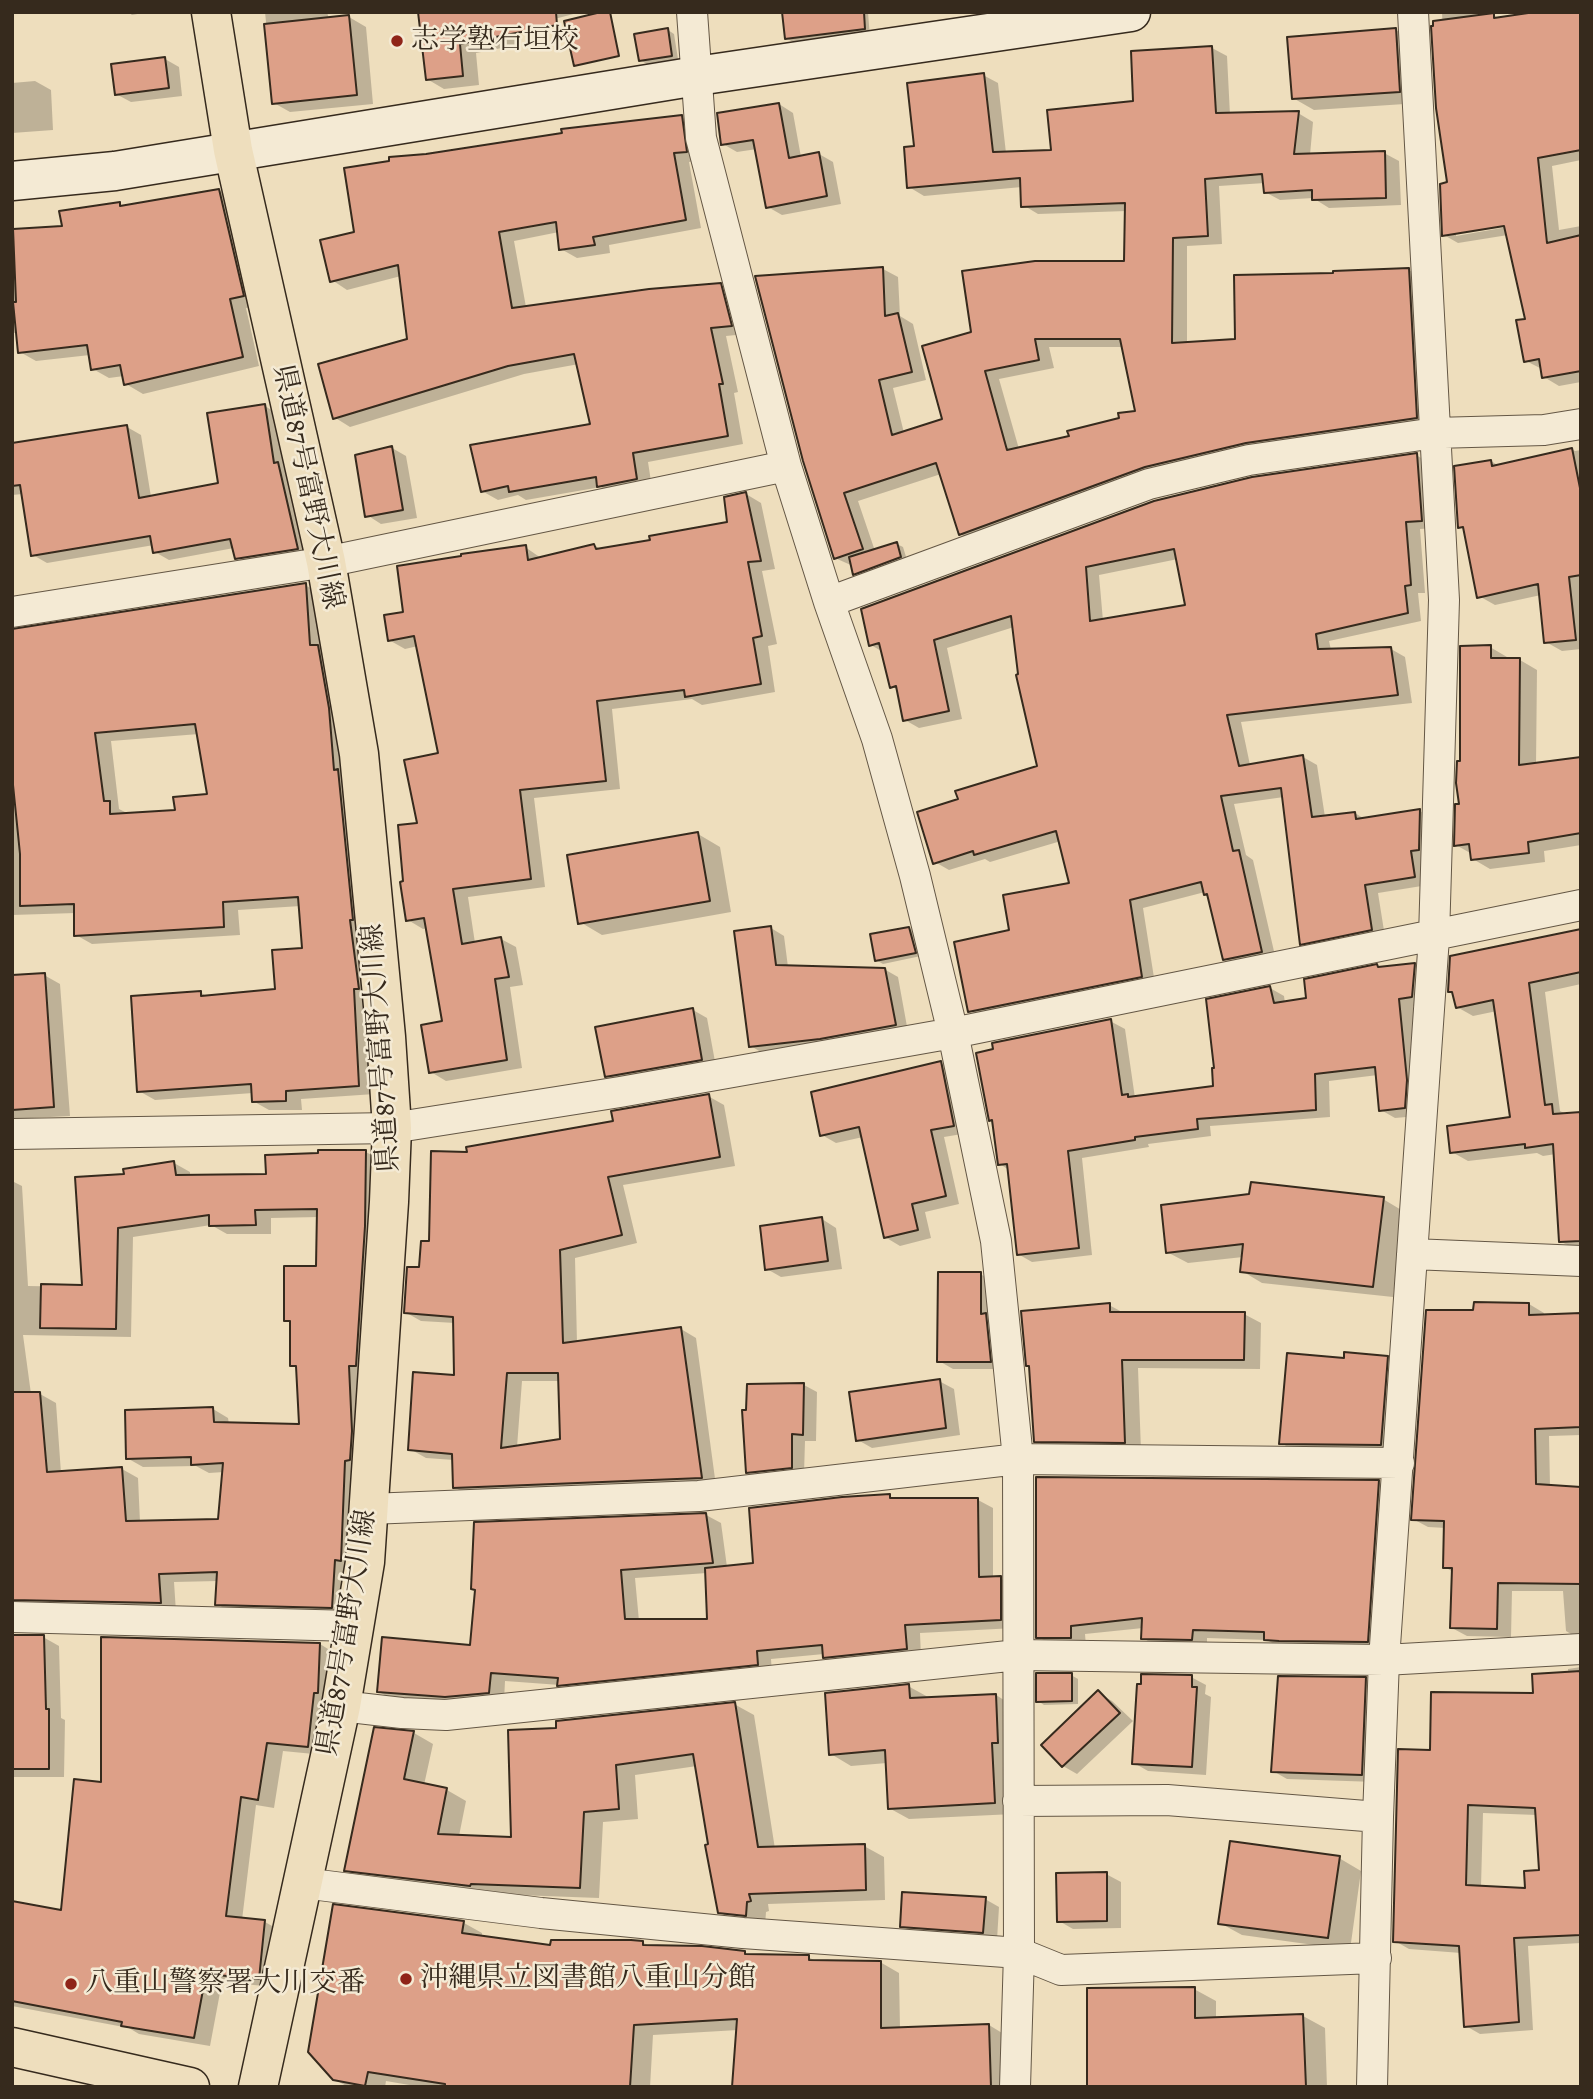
<!DOCTYPE html>
<meta charset="utf-8">
<style>
body{margin:0}
#map{position:relative;width:1593px;height:2099px;overflow:hidden;background:#eedebd;font-family:Alegreya,serif}
canvas{display:block}
.frame{position:absolute;inset:0;border:14px solid #362a1d;pointer-events:none}
</style>
<div id="map">
<canvas width="1593" height="2099"></canvas>
<div class="frame"></div>
</div>
<script>
const ctx = document.querySelector('canvas').getContext('2d');
ctx.lineJoin = 'round';
function fill(path, color) { ctx.fillStyle = color; ctx.fill(path, 'evenodd'); }
function stroke(path, color, width, dash) { ctx.strokeStyle = color; ctx.lineWidth = width; ctx.lineCap = dash ? 'butt' : 'round'; ctx.setLineDash(dash || []); ctx.stroke(path); }
function label(font, color, halo, rows, align = 'center') {
  ctx.font = font + ' Alegreya,"Noto Serif JP",serif'; ctx.lineWidth = 5; ctx.setLineDash([]); ctx.textBaseline = 'middle'; ctx.strokeStyle = halo; ctx.fillStyle = color; for (const [text, x, y, turn = 0] of rows) {
    ctx.save(); ctx.translate(x, y); ctx.rotate((+turn || 0) * Math.PI / 180); ctx.textAlign = isNaN(turn) ? turn : align; if (halo) ctx.strokeText(text, 0, 0); ctx.fillText(text, 0, 0); ctx.restore();
  }
}
fill(new Path2D(`
 M128 12H149L132 15Z
 M265 12H327L329 19 349 17 366 27 373 104 290 112 274 103Z
 M420 12H581L513 30 517 45 476 53 479 85 444 89 427 79Z
 M784 12H868L870 38 800 46 786 38Z
 M1442 12H1493V15L1500 19 1581 12V160L1552 166 1559 230 1581 226V382L1559 386 1544 377 1542 369 1526 361 1527 320 1508 235 1458 243 1444 235 1449 184ZM1513 222V226L1456 236V232Z
 M668 30 674 34 678 59 647 64 640 60Z
 M1396 30 1416 42 1420 103 1314 110 1293 98Z
 M1212 48 1227 56 1230 115 1298 113 1313 122 1310 155 1384 153 1399 161 1401 205 1329 208 1313 198 1280 200 1265 192V183L1219 186 1222 244 1187 246V344L1237 341 1335 275 1409 270 1424 279 1431 426 975 543 960 534 941 474 858 501 875 551 897 544 903 547 907 560 861 577 854 573 853 566 835 558 805 461 883 269 898 277 900 316 913 324 926 380 893 388 904 433 944 420 973 334 1126 263 1127 211 1038 214 1023 205 1022 187 924 196 909 187 915 148 983 75 998 83 1006 153 1053 151 1135 103ZM1049 347H1123L1137 412 1071 437 1019 449 999 379 1054 368Z
 M165 59 179 67 182 96 131 102 116 94Z
 M35 81 51 90 53 130 12 133V83Z
 M779 104 793 113 801 157 819 154 833 162 841 204 782 215 768 207 757 149 737 152 723 144Z
 M681 117 697 126 702 160 689 162 701 228 609 245 610 253 577 258 561 249 559 232 514 241 526 307 720 285 736 294 746 334 726 336 738 392 734 393 743 444 648 462 652 488 615 495 601 487 526 500 518 495 498 500 482 491 592 425 579 364 524 374 350 427 334 417 409 340 401 276 347 290 332 280 356 233 426 156Z
 M219 190 235 200 259 305 246 308 259 366 143 394 126 384 124 376 109 378 93 369 90 355 36 361 20 352 18 333H12V236L64 228 119 204 125 207Z
 M265 406 279 415 311 556 251 566 237 558 234 548 169 560 155 552 154 545 47 563 33 555 23 494 12 495V445L127 427 141 435 151 497 220 484Z
 M392 448 406 456 417 518 381 524 367 515Z
 M1572 449 1575 451 1581 450V649L1562 651 1546 642 1541 595 1495 605 1479 596 1465 530 1459 526 1491 461 1499 466Z
 M1416 455 1430 463 1436 528 1420 529 1425 593H1418L1421 621 1329 641 1331 650 1391 649 1405 657 1412 703 1241 722 1250 765 1303 757 1317 765 1325 817 1355 813 1366 820 1420 811 1434 819 1428 885 1378 893 1385 937 1315 952 1301 943 1284 797 1234 804 1246 855 1253 860 1276 960 1238 967 1224 959 1208 895 1205 892 1143 908 1155 984 984 1019 970 1011 1011 932 1071 884 1061 841 990 862 985 859 949 870 935 862 960 800 1039 767 1020 675 1014 627 947 648 962 719 919 728 905 720 899 691 892 686 883 652 871 645 863 610ZM1178 559 1187 606 1103 621 1099 575Z
 M746 494 761 503 775 569 762 571 777 644 768 646 775 692 702 705 692 699 612 709 620 789 534 798 545 887 468 897 475 943 501 939 516 947 523 985 510 987 522 1068 446 1081 431 1072 444 1023 428 928 423 929 408 920 405 883 419 825 440 754 418 646 405 649 389 640 405 613 525 547 541 558 594 545 602 550 652 542 729 523Z
 M305 585 321 594 334 656 375 1094 301 1099 302 1110H269L253 1101V1093L155 1100 139 1091 200 992 208 997 277 990 304 949 301 906 238 910 240 935 92 944 76 935V913L12 915V631ZM199 734 210 795 177 812 125 815V812L119 809 111 741Z
 M1490 647 1507 657V660H1520L1537 670 1536 765 1581 759V845L1544 851 1545 862 1490 869 1473 859 1472 854 1456 845 1461 805 1462 762Z
 M698 834 720 847 731 912 602 935 580 922Z
 M771 928 784 936 788 967 884 969 898 977 908 1032 764 1054 751 1046Z
 M909 928 916 932 921 956 883 964 876 960Z
 M1581 933V984L1545 992 1560 1111 1566 1114 1581 1113V1251L1561 1242 1556 1154 1543 1156 1537 1153 1468 1161 1452 1152 1512 1119 1497 1011 1473 1016 1457 1007 1455 994 1450 992Z
 M1414 965 1428 973 1426 1005 1413 1006 1420 1089 1418 1116 1395 1118 1381 1110 1378 1075 1329 1081 1330 1117 1210 1126 1211 1136 1148 1144 1149 1147 1082 1158 1092 1255 1032 1262 1018 1254 1009 1170 1000 1164 994 1121 991 1120 1110 1021 1125 1029 1135 1098 1215 1087 1270 988 1284 996 1285 1003 1308 999 1377 966 1381 969Z
 M44 975 60 984 70 1116 12 1119V977Z
 M693 1010 707 1018 716 1067 620 1084 606 1076Z
 M941 1063 955 1071 968 1133 944 1137 959 1204 925 1212 931 1238 900 1246 885 1237 863 1137 836 1143 822 1135Z
 M708 1096 724 1105 735 1166 623 1185 637 1243 575 1258 577 1343 681 1329 696 1338 716 1486 470 1496 454 1487V1460L426 1458 410 1449 455 1377V1323L421 1321 405 1312 431 1243 469 1154 615 1123ZM522 1381H560L562 1440 517 1447Z
 M366 1152 382 1161 347 1616 233 1613 217 1604 218 1581 174 1582 176 1612 12 1619V1181L22 1186 28 1286 84 1287 126 1176 174 1163 190 1172V1177L268 1176ZM319 1217 318 1268 286 1320 292 1324 291 1365 298 1368 301 1426 229 1424 228 1418 213 1409 127 1458 143 1467 196 1466 209 1473 224 1472 220 1521 140 1522 138 1478 122 1469 61 1473 56 1403 40 1394H31L23 1335 131 1337 133 1237 211 1225 227 1234H271V1218Z
 M1383 1199 1403 1211 1393 1297 1262 1283 1242 1271 1243 1257 1188 1263 1167 1252Z
 M822 1219 836 1228 842 1269 781 1277 767 1269Z
 M980 1274 995 1282 1004 1369H953L939 1361Z
 M1529 1304 1544 1313 1543 1316 1581 1315V1435L1549 1436 1550 1486 1581 1488V1640L1566 1631 1563 1591H1512L1511 1637 1467 1636 1452 1628 1453 1572 1445 1567 1446 1528 1428 1527 1413 1519 1475 1311Z
 M1109 1305 1124 1313 1244 1314 1261 1323 1260 1369 1138 1368 1141 1451 1052 1450 1036 1441Z
 M1387 1357 1401 1366 1395 1453 1295 1451 1281 1443 1345 1360Z
 M939 1381 954 1389 960 1435 872 1448 858 1440Z
 M804 1385 817 1392 816 1441H805L804 1474 761 1479 748 1472Z
 M1378 1482 1393 1491 1382 1650 1281 1648 1267 1640 1207 1638V1648L1158 1647 1143 1638V1628L1085 1634 1086 1646 1053 1645 1038 1637Z
 M890 1496 896 1500H978L993 1508V1578H1000L1015 1587V1628L920 1633 921 1657 839 1666 824 1657V1654L771 1659 772 1673 574 1693 560 1685 505 1681 504 1701 394 1700 379 1692 472 1647 706 1515 721 1523 727 1567 755 1564ZM707 1573 709 1620 639 1621 635 1578Z
 M12 1636 43 1637 59 1646 61 1718 65 1720 64 1777H12Z
 M320 1644 336 1654 324 1755 283 1751 274 1808 256 1805 242 1920 265 1922 281 1931 275 1987 222 1982 210 2046 139 2034 129 2028 12 2006V1903L62 1913 102 1784Z
 M1581 1667V1943L1528 1946 1533 2030 1480 2034 1466 2026 1461 1953 1409 1949 1395 1941 1432 1752 1535 1695 1568 1674V1669ZM1483 1813 1537 1815 1541 1872 1526 1890 1481 1887Z
 M1071 1675 1078 1679V1704L1044 1705 1038 1701Z
 M1191 1677 1206 1685 1205 1694 1211 1697 1206 1775 1148 1771 1134 1763Z
 M1365 1679 1380 1687 1376 1782 1287 1779 1273 1771Z
 M908 1686 928 1697 996 1695 1015 1707 1014 1814 909 1819 889 1808 887 1763 851 1766 831 1754Z
 M1098 1693 1112 1701 1133 1721 1077 1774 1063 1766Z
 M734 1704 754 1715 775 1849 864 1846 884 1857 885 1900 768 1904 769 1911 766 1912 765 1926 739 1923 719 1912 697 1766 635 1775 638 1819 603 1822 599 1898 490 1894 365 1881 346 1870 376 1729 414 1733 433 1744 424 1785 447 1790 466 1801 459 1836 513 1839 558 1730Z
 M1339 1858 1361 1871 1350 1950 1242 1935 1220 1923Z
 M1106 1874 1121 1882V1928L1073 1929 1059 1921Z
 M985 1899 999 1907 997 1940 916 1934 902 1926Z
 M335 1906 464 1923 482 1933V1937L552 1947 642 1942 651 1947 744 1952 750 1956 808 1957 816 1961 880 1962 899 1973 900 2029 989 2025 1007 2036 1009 2087H734L738 2030 653 2035 650 2087H421L386 2081 385 2087H348L334 2079Z
 M1194 1989 1216 2001V2019L1303 2016 1325 2028 1327 2087H1089Z`), '#0003');
const building = new Path2D(`
 M418 12H556L557 25 460 44 463 76 426 80Z
 M601 12H610L619 56 574 66 564 21Z
 M782 12H864L865 29 785 39Z
 M1535 12H1581V150L1538 158 1547 243 1581 235V371L1542 378 1539 359 1524 362 1516 320 1525 319 1504 226 1442 236 1440 184 1447 182 1436 108 1431 26H1433V21L1494 13V18Z
 M349 15 357 95 272 104 264 24Z
 M668 28 672 56 639 61 634 34Z
 M1396 28 1400 92 1292 99 1287 37Z
 M1212 46 1216 113 1299 111 1294 154 1385 151 1386 198 1312 200V190L1264 193 1262 174 1205 179 1208 236 1173 238 1172 343 1235 339 1234 275 1333 273V271L1409 268 1417 418 1246 443 1145 467 959 535 936 463 844 493 863 549 834 559 803 461 755 276 883 267 885 316 898 313 912 372 879 380 892 435 942 419 922 346 971 332 962 271 1035 261H1124L1125 203 1021 207 1020 178 907 188 904 147 914 146 907 83 984 73 993 152 1051 150 1047 110 1133 101 1131 51ZM1035 339H1120L1135 411 1118 413 1119 418 1067 431 1069 436 1007 450 985 371 1039 360Z
 M165 57 169 88 115 95 111 64Z
 M779 103 789 158 819 152 827 196 766 208 753 140 721 145 717 113Z
 M682 115 687 152 674 153 686 220 593 237 595 245 559 250 556 222 499 232 512 308 649 289 721 283 732 326 711 328 723 384H719L728 436 633 453 637 479 597 487 596 477 509 492 508 486 481 492 470 445 590 424 574 354 508 366 333 419 318 364 407 339 398 265 330 282 320 240 354 232 344 168 389 161V157L426 154 562 133 561 129Z
 M219 189 244 296 230 299 243 357 124 385 120 365 91 370 87 345 18 353 13 302H16L13 229 62 226 59 211 120 202V206Z
 M265 404 274 463 278 462 298 549 235 559 230 539 153 553 150 536 31 556 20 485 12 486V443L127 425 139 498 218 483 207 413Z
 M392 446 403 510 365 517 355 455Z
 M1572 448 1581 493V575L1569 577 1576 640 1544 643 1538 584 1477 598 1463 527 1458 528 1454 466 1491 460 1492 466Z
 M1417 453 1422 521 1406 522 1411 585 1405 586 1408 613 1316 634 1318 649 1391 647 1398 695 1227 715 1239 766 1303 755 1312 817 1355 812 1356 819 1420 809 1419 850 1411 851 1415 877 1365 885 1372 930 1300 945 1281 788 1221 796 1233 851 1239 850 1262 952 1223 960 1207 894 1204 895 1201 882 1130 900 1142 977 968 1012 954 942 1009 930 1003 895 1069 883 1056 831 974 855 973 851 933 864 917 812 958 799 955 791 1037 766 1016 675 1018 674 1011 616 934 640 949 711 903 721 896 686 890 688 879 643 869 646 861 609 1154 501 1252 477ZM1174 549 1185 605 1090 621 1086 567Z
 M746 492 761 561 748 562 762 636 753 638 761 684 685 697 684 690 597 701 606 781 520 790 531 879 453 889 462 944 501 937 509 977 495 979 507 1060 429 1073 421 1025 442 1021 424 918 406 921 400 882 403 881 398 825 417 823 404 760 438 753 414 636 388 641 384 615 403 612 397 566 461 556V554L526 545 528 560 594 544 596 549 650 540 649 536 727 522 724 497Z
 M897 542 901 557 853 575 849 557Z
 M306 583 310 645H318L329 708 334 770 338 769 353 920H350L359 989H354L359 1086 286 1091V1101L252 1102 251 1084 137 1092 131 996 201 991V996L275 989 272 950 302 948 298 897 223 902 224 927 74 936V904L20 906V854L12 775V629ZM195 724 207 794 173 797 175 810 110 814V801H104L95 733Z
 M1491 645V658H1520L1519 765 1581 757V833L1528 842 1529 853 1471 860 1469 844 1454 846 1455 804H1459L1456 783 1457 761H1460V646Z
 M698 832 710 901 578 924 567 855Z
 M771 926 776 965 885 968 896 1025 820 1039 749 1047 734 931Z
 M909 927 916 953 875 961 870 934Z
 M1581 929V972L1529 983 1545 1105 1552 1104 1553 1114 1581 1112V1241L1559 1242 1553 1144 1525 1148V1144L1450 1153 1447 1126 1510 1117 1493 1000 1456 1008 1452 992H1448L1450 956Z
 M1415 963 1412 997 1399 999 1407 1080 1405 1108 1379 1111 1375 1067 1315 1074 1316 1110 1197 1119 1198 1129 1135 1137V1140L1068 1151 1079 1248 1017 1255 1007 1164 998 1165 992 1120 989 1121 976 1053 993 1049 992 1043 1111 1019 1122 1095 1128 1094V1097L1213 1086 1212 1068H1214L1206 999 1270 986 1274 1003 1306 998 1304 979 1377 964 1378 967Z
 M45 973 54 1107 12 1110V975Z
 M693 1008 702 1060 605 1077 595 1027Z
 M941 1061 954 1126 931 1130 946 1196 912 1204 918 1230 884 1238 859 1127 820 1136 811 1092Z
 M709 1094 720 1157 608 1177 622 1235 560 1250 563 1343 681 1327 702 1478 453 1488 452 1454 408 1450 413 1372 454 1375 453 1317 404 1313 407 1267H419L421 1241H429L431 1151 467 1152 466 1147 613 1121 611 1111ZM507 1373H558L560 1439 501 1448Z
 M318 1150H366L365 1226 356 1366H349L352 1431 350 1460 345 1461 341 1561 335 1560 332 1608 215 1605 217 1572 159 1574 161 1603 12 1600V1392H40L47 1472 122 1467 126 1521 218 1519 223 1463 191 1465V1457L126 1459 125 1410 213 1407 214 1422 299 1424 296 1366H290V1321H284V1266H316L317 1209 255 1210 256 1225 209 1226V1215L118 1228 116 1329 40 1328 41 1284 82 1285 75 1177 124 1174 123 1169 174 1161 176 1175 266 1174 265 1155 318 1153Z
 M1251 1182 1384 1197 1373 1287 1240 1272 1243 1244 1166 1253 1161 1205 1249 1194Z
 M822 1217 828 1261 765 1270 760 1226Z
 M938 1272H981V1314L986 1313 991 1362H937Z
 M1474 1302 1529 1303V1315L1581 1313V1427L1535 1429 1536 1484 1581 1487V1584L1498 1583 1497 1629 1450 1628 1452 1568H1443L1444 1521 1411 1520 1426 1310H1473Z
 M1110 1303V1312H1245L1244 1360H1122L1125 1443 1034 1442 1029 1366H1026L1021 1311Z
 M1344 1352 1388 1356 1381 1445 1279 1444 1287 1353 1344 1358Z
 M940 1379 946 1428 856 1441 849 1392Z
 M804 1383 803 1435 792 1434V1468L746 1473 742 1410H746L747 1384Z
 M1036 1477 1379 1480 1368 1642 1279 1641 1264 1640V1632L1193 1630 1192 1640 1141 1639 1142 1618 1071 1626V1638H1036Z
 M890 1494V1498H978L979 1577 1001 1576V1620L905 1625 907 1649 823 1658 822 1645 757 1651 758 1665 557 1686 558 1678 491 1673 489 1693 445 1697 377 1692 382 1637 470 1645 475 1590 471 1589 474 1522 706 1513 713 1563 621 1570 625 1619H707L705 1568 753 1563 749 1508 842 1497Z
 M12 1635H44L46 1709H49V1769H12Z
 M101 1637 320 1643 318 1693H314L308 1747 267 1743 258 1800 241 1797 226 1916 265 1920 259 1979 206 1974 194 2038 121 2026 122 2022 12 2001V1901L61 1910 74 1779 101 1782Z
 M1581 1671V1935L1514 1938 1519 2022 1464 2027 1459 1946 1393 1942 1398 1749 1430 1750 1431 1692 1533 1693 1532 1674ZM1468 1805 1535 1808 1539 1870 1524 1871 1525 1888 1466 1885Z
 M1036 1673H1072V1701L1036 1702Z
 M1141 1674 1192 1675V1687H1197L1192 1767 1132 1764 1137 1684H1141Z
 M1278 1676 1366 1677 1362 1775 1271 1772Z
 M909 1684 910 1698 996 1694 998 1743H992L995 1803 888 1809 885 1750 829 1755 825 1693Z
 M1098 1690 1120 1713 1062 1767 1041 1745Z
 M735 1702 758 1847 865 1844 866 1890 749 1894 751 1901 747 1902 746 1916 718 1913 705 1845 708 1844 693 1754 616 1765 619 1809 584 1812 580 1888 471 1884 470 1886 344 1871 374 1727 414 1731 404 1779 447 1788 438 1834 511 1837 508 1730 556 1728V1721Z
 M1230 1841 1340 1856 1328 1938 1218 1924Z
 M1107 1872V1921L1057 1922 1056 1873Z
 M902 1892 986 1897 983 1933 900 1927Z
 M333 1904 464 1921 462 1933 550 1945 551 1940H631L643 1941V1945L702 1946 745 1951V1954L809 1955V1960L881 1961V2028L989 2024 991 2087H732L737 2019 634 2025 630 2087H445V2084L368 2072 365 2086 333 2080 308 2052Z
 M1195 1987V2018L1303 2014 1306 2087H1087V1988Z`);
fill(building, '#dda088');
stroke(building, '#362a1d', 2);
const street = new Path2D(`
 M692 12 701 138 786 466 829 602 877 739 915 876 953 1033 996 1241 1018 1459 1019 1953 1015 2087
 M829 602 1149 484 1249 460 1435 433 1544 430 1581 424
 M12 612 326 562 786 466
 M12 1134 392 1128 620 1092 953 1033 1581 905
 M1412 1254 1581 1261
 M369 1509 699 1496 1018 1459 1399 1463
 M12 1617 353 1626
 M341 1706 402 1713 446 1715 1018 1655 1384 1660 1581 1649
 M1018 1801 1167 1800 1378 1817
 M303 1883 541 1913 743 1933 1019 1953 1061 1970 1376 1958
 M1372 2087 1378 1817 1384 1660 1434 937 1444 600 1413 12`);
const secondary = new Path2D(`
 M12 181 115 171 697 76 1131 12`);
const primary = new Path2D(`
 M211 12 233 150 326 562 359 754 386 1037 392 1128 389 1202 365 1562 341 1706 258 2087
 M12 2047 190 2087`);
stroke(street, '#645745', 32);
stroke(secondary, '#362a1d', 41);
stroke(primary, '#362a1d', 41);
stroke(street, '#f4ead4', 30);
stroke(secondary, '#f4ead4', 38);
stroke(primary, '#eedebd', 38);
for (const [x, y, r, color] of [
 [397,41,7,"#8f2418"],
 [406,1979,7,"#8f2418"],
 [71,1984,7,"#8f2418"]
]) { const dot = new Path2D(); dot.arc(x, y, r, 0, 2 * Math.PI); ctx.fillStyle = color; ctx.fill(dot); stroke(dot, '#f4ead4', 2.5); }
label('28px', '#362a1d', '#f4ead4', [
 ["志学塾石垣校",411,41],
 ["沖縄県立図書館八重山分館",420,1979],
 ["八重山警察署大川交番",85,1984]
], 'left');
label('28px', '#362a1d', '#f4ead4', [
 ["県道87号富野大川線",307,487,78],
 ["県道87号富野大川線",382,1048,-94],
 ["県道87号富野大川線",348,1633,-81]
]);
</script>
